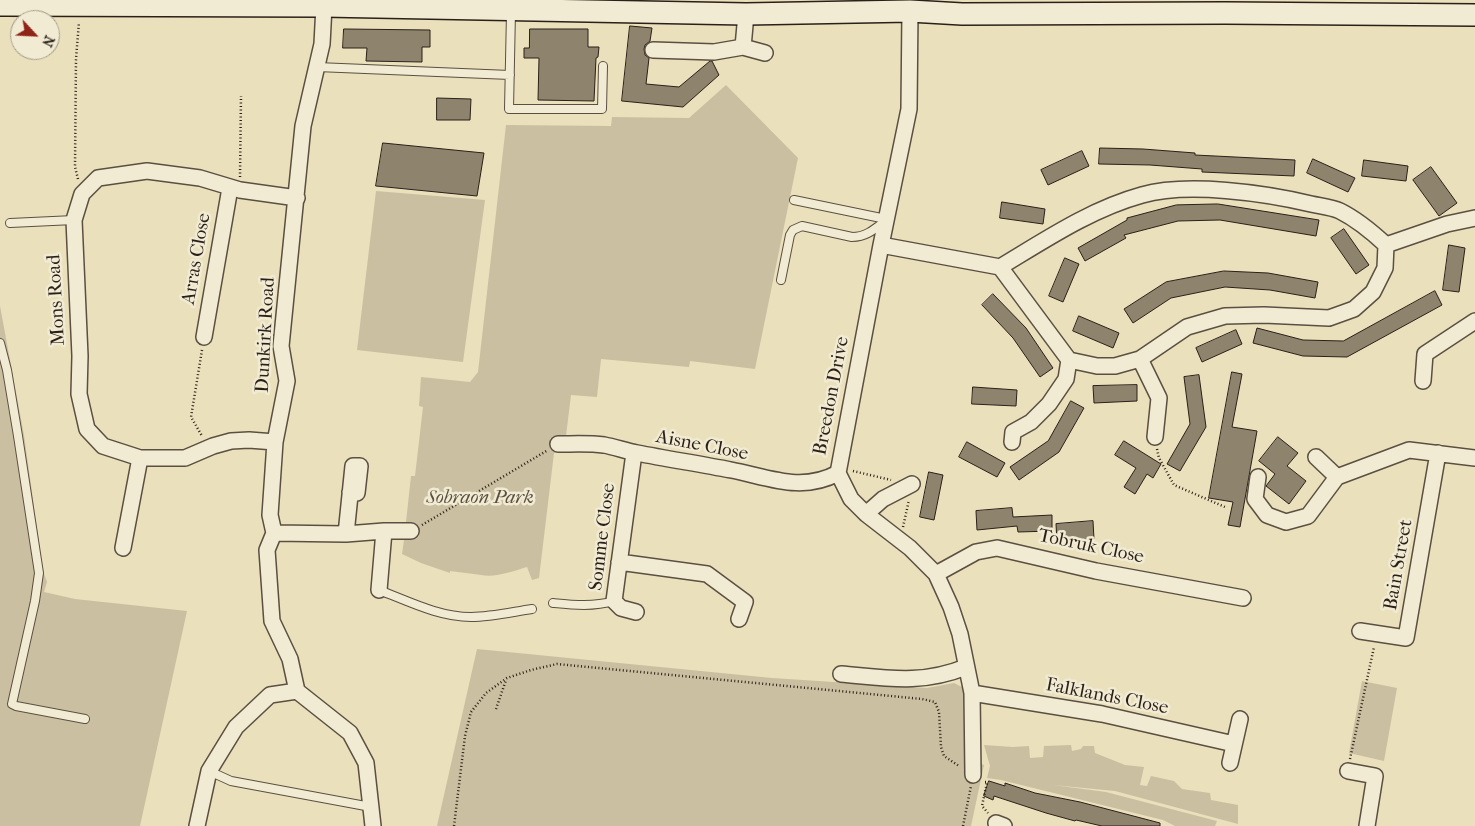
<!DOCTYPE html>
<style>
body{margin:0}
#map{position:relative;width:1475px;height:826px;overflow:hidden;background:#eae0bc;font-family:"IM FELL French Canon",serif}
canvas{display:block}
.north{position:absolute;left:10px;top:10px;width:50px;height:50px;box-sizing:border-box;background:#f1ebd3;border:1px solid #a29988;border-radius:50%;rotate:115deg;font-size:14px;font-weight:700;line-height:20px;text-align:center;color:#2b1f18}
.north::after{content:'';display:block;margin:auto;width:18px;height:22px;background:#8f2418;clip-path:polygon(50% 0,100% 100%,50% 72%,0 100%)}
</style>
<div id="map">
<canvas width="1475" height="826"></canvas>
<div class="north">N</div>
</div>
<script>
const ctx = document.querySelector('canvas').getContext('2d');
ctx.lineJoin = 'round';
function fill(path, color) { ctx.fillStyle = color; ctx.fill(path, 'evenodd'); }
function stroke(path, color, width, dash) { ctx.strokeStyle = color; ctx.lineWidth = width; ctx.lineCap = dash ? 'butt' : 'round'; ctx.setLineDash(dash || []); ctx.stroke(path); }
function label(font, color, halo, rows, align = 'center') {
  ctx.font = font + ' "IM FELL French Canon",serif'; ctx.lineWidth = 5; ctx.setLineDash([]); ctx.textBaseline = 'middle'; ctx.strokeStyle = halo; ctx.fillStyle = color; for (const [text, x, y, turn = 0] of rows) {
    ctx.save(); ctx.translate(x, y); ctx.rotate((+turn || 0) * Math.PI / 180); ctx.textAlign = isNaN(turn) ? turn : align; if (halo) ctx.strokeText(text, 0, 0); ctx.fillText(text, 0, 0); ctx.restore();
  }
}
fill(new Path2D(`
 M726 85 798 158 755 369 690 361 689 367 601 359 597 397 571 395 566 436H559L557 452 554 453 539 578 532 580 527 567C514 571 495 578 481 575 472 574 460 572 450 571V573L421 563 402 554 404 540H412L414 523 406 522 411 476H415L423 407 419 406 421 377 470 382 478 372 506 125 611 126 612 117 689 118Z
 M376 191 485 200 463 362 357 350Z
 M0 306 24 435 43 571 47 582 44 592 75 599 187 611 140 826H0Z
 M477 649 772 678 927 688 954 683 964 688 967 709 970 759 984 765 971 826H437Z
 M1362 681 1397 688 1384 761 1349 753Z
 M984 745 1013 747 1029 746 1030 758 1043 757 1044 746 1071 745 1072 751 1081 749 1083 746H1094L1095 753 1125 765 1144 767 1140 785 1147 786 1151 776 1174 781 1182 789 1210 793 1211 800 1238 805V824L1115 791 1053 785 1106 792 1217 821 1215 826H1175L1163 820 1001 780 987 778 990 766Z`), '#cabfa0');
const building = new Path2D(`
 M630 26 652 28 650 41 645 45 644 49 645 55 649 58 646 84 679 87 710 61H712L719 75 683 107 622 101Z
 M344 29 430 30V47H422V62L366 61 367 48H343Z
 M530 29H588V47H599L598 57 596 58 594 101 538 100 539 58H524V48H529Z
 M437 98 471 99 470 120H437Z
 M383 143 484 153 477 196 376 186Z
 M1100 148 1143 149 1195 153V155L1295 160 1294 176 1202 172V169L1150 165 1099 164Z
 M1082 151 1089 166 1048 185 1041 170Z
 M1313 159 1355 178 1348 192 1307 173Z
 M1364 160 1408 166 1406 181 1362 176Z
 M1431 167 1457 203 1439 216 1413 180Z
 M1002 202 1045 209 1043 224 1000 218Z
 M1218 204 1319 220 1316 236 1220 220 1178 221 1124 235 1126 238 1085 261 1078 248 1127 220V218L1176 205Z
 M1344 229 1369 265 1356 274 1331 238Z
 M1449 245 1465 248 1459 292 1443 290Z
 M1065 258 1079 264 1063 302 1049 296Z
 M1224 271 1268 273 1318 282 1315 298 1270 290 1225 287 1171 298 1133 323 1124 309 1166 282Z
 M1435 291 1442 305 1347 357 1303 356 1253 343 1257 328 1303 340 1343 341Z
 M993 294 1026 328 1053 368 1040 377 1013 338 982 305Z
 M1079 316 1119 333 1113 348 1073 331Z
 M1236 330 1242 344 1202 362 1196 348Z
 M1232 372 1242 374 1232 427 1257 431 1240 527 1228 525 1233 502 1209 498Z
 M1199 375 1206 427 1180 471 1167 464 1190 424 1184 377Z
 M1137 385V401L1094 403 1093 386Z
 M973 387 1017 390 1016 406 972 404Z
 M1071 401 1084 408 1059 452 1019 480 1010 467 1048 441Z
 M1278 437 1298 453 1287 466 1306 481 1289 504 1266 486 1275 474 1259 461Z
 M1124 441 1161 464 1153 478 1147 474 1135 494 1124 487 1136 468 1115 455Z
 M967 442 1005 463 997 477 959 457Z
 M929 472 943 475 934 520 920 517Z
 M1012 508 1013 517 1052 515V531L1018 532 1017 526 977 530 976 511Z
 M1093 521 1094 539 1057 541 1056 524Z
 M989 781 1005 786V783L1035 793 1080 802 1160 823V826H1102L1076 820 1075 821 1046 813 994 796 993 800 984 796Z`);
fill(building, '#8e836d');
stroke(building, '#2b1f18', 1);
const service = new Path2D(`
 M511 12 509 109H602L603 66
 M317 67 510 75
 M794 200 886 219
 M10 223 74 220
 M781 280 790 235 793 230 802 226 852 237C866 237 875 229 885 221
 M0 343 7 370 18 436 39 573 35 601 12 704 16 706 85 719
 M379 590C408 601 439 617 471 617 491 617 512 612 532 609
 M553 603C574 605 593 607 614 601
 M209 771 231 781 371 807`);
const minor = new Path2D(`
 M910 11 909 109 881 245 838 473 851 499 866 514 910 548 936 574 951 607 960 634 972 693 973 775
 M743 47 765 53
 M653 50 714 52 743 47 746 14
 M881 245 1000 267
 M1386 245 1447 224 1475 218
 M1000 267 1069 360 1097 366H1115L1140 359 1187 327 1225 316 1264 315 1329 318 1354 309 1373 292 1385 268 1386 245
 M1000 267C1045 240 1091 209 1142 195 1187 182 1265 193 1311 204 1320 206 1332 207 1340 211 1358 220 1371 231 1386 245
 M204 337 230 188
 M1140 359 1159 398 1155 437
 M1423 381 1425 354 1475 321
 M275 442 249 440 231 441 213 446 185 458H140L103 446 87 429 79 394 80 356 74 220 82 194 98 178 147 171 200 178 240 190 297 198
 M1012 442 1013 432 1031 422 1049 404 1066 379 1069 360
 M558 444C573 444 589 443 604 445 615 447 626 451 637 453 668 459 700 464 731 470 768 477 801 493 838 473
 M634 453 614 601 621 608 636 612
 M1316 457 1337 477
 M1258 477 1255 499 1267 515 1286 522 1308 516 1337 477 1409 450 1475 458
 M866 514 883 499 912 484
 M384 531H411
 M274 533 346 534 384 531 379 590
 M346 534 353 466H360L357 493 350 492
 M123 548 140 458
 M619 562 707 574 745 602 739 619
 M936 574 976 552 997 548 1096 571 1243 598
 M1360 631 1406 638 1438 453
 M841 674C887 678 921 685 966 667
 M297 691 290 659 272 621 267 550 274 533 270 515 275 442 287 381 281 346 303 126 322 44 324 6
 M972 693 1102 714 1234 744
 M1230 763 1240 719
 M1348 771 1375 776 1367 826
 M996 823 1004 826
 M197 826 209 771 236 727 270 695 297 691 350 733 366 763 373 826`);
const secondary = new Path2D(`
 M0 5 324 6 746 14 910 11 962 14 1225 13 1475 15`);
stroke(service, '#5b4f41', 10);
stroke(minor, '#5b4f41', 18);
stroke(secondary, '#2b1f18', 24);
stroke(new Path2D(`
 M240 177 241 96
 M78 179 75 167 76 59 79 22
 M202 350 191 417 202 436
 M1157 449 1159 458 1174 485 1225 507
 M853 471 891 480
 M422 525 548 450
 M903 527 909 500
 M496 709 506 680
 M1350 759 1374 647
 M985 782H987L982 806 988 813
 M454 826 465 736 471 712 486 693 507 678 531 670 557 664 922 699 935 702 939 712 941 747 944 756 959 766
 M963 826 971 786`), '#2b1f18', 2.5, [1, 2.5]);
stroke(service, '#f1ebd3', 8);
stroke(minor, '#f1ebd3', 15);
stroke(secondary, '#f1ebd3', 21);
label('19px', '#2b1f18', '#f1ebd3', [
 ["Arras Close",197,259,-80],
 ["Mons Road",57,300,-93],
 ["Dunkirk Road",266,335,-87],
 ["Breedon Drive",832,396,-79],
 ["Aisne Close",702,446,11],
 ["Somme Close",603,537,-83],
 ["Tobruk Close",1091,547,12],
 ["Bain Street",1399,565,-80],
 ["Falklands Close",1107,697,11]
]);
label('italic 19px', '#5b4f41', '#f1ebd3', [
 ["Sobraon Park",480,498]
]);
</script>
